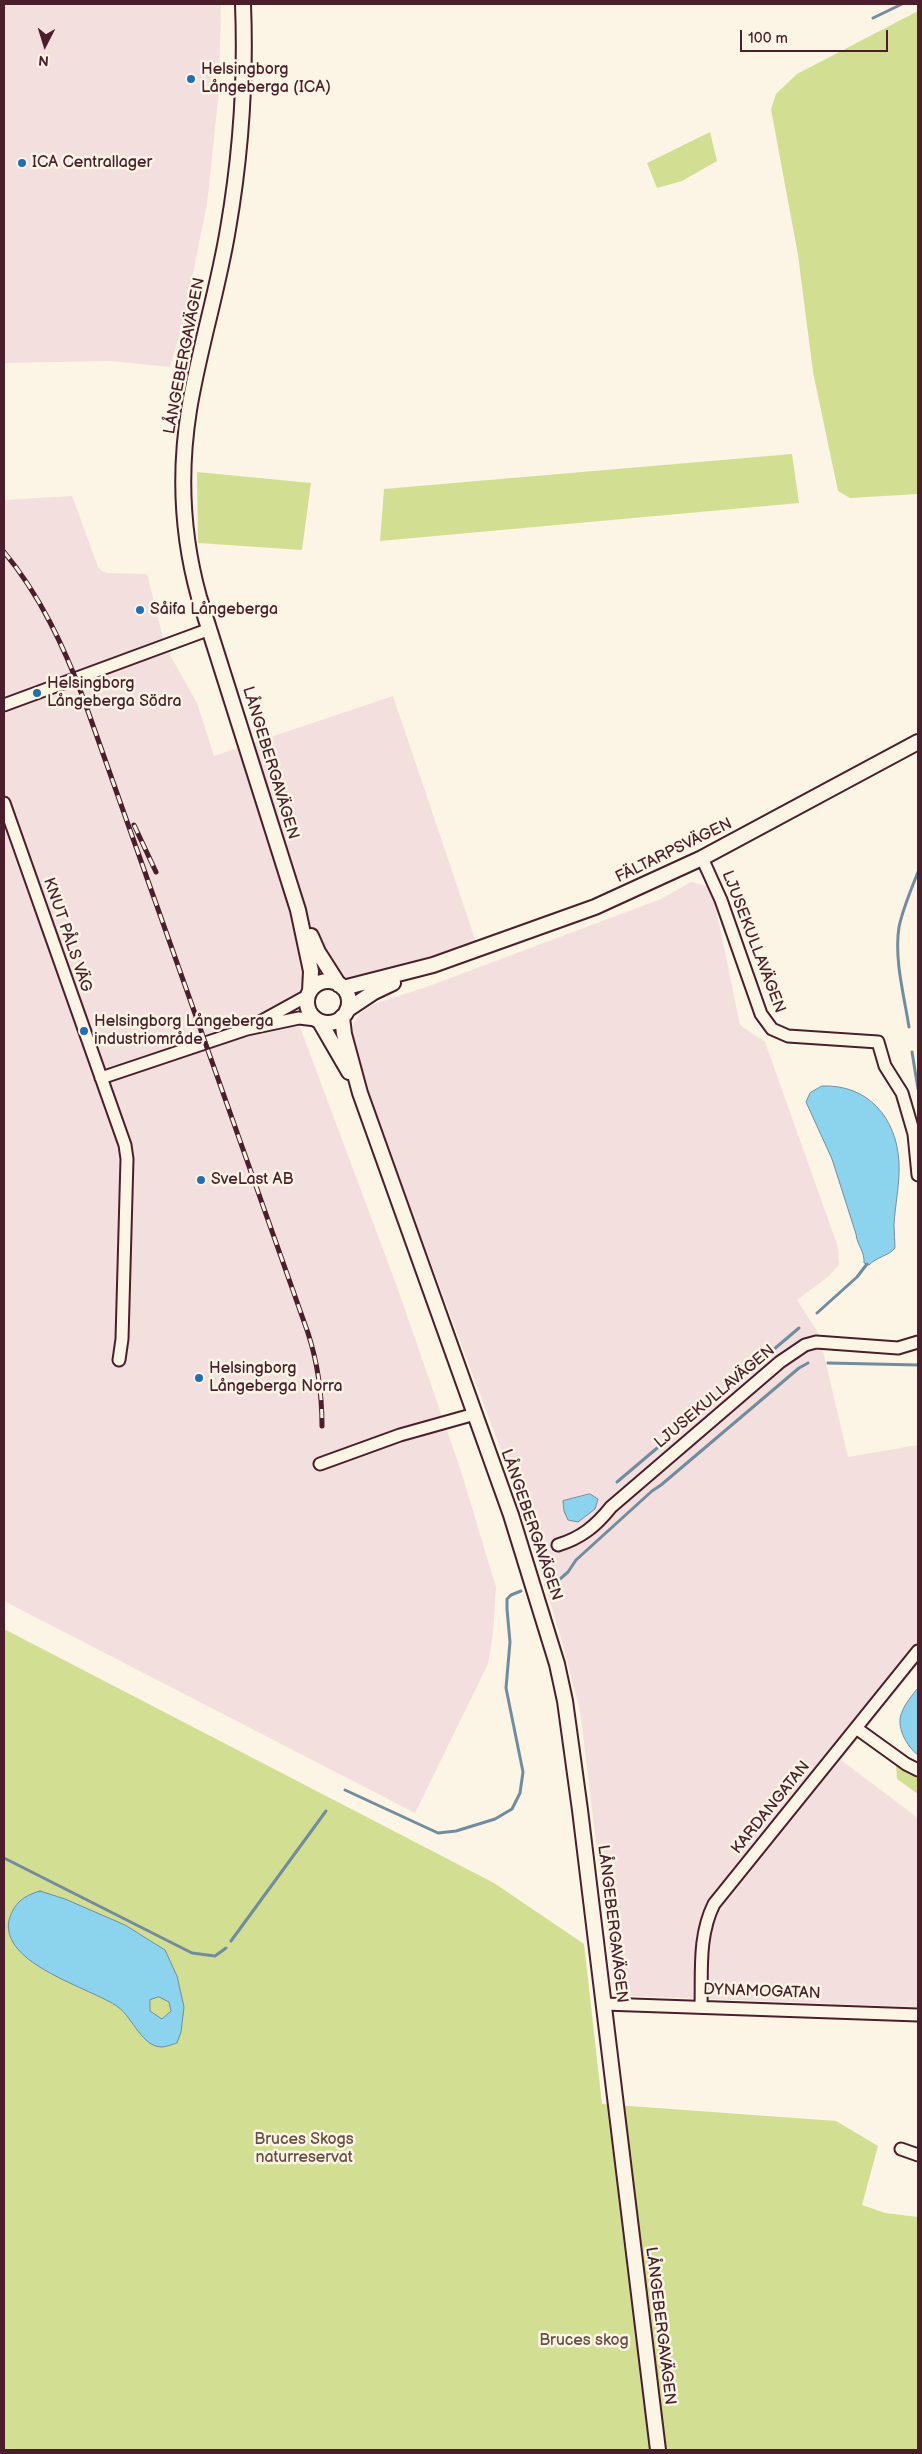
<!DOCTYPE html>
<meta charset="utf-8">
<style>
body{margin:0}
#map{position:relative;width:922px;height:2454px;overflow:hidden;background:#fcf5e5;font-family:"Balsamiq Sans",sans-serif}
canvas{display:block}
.frame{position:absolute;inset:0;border:5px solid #4a1f2b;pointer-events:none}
.north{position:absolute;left:20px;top:20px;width:50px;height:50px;-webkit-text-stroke:4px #fcf5e5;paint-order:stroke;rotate:185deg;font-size:14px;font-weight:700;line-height:20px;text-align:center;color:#4a1f2b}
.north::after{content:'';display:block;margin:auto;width:18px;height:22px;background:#4a1f2b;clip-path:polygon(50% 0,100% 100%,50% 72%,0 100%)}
.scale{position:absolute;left:740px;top:30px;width:148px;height:22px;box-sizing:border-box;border:2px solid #4a1f2b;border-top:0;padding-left:6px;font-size:15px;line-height:18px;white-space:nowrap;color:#4a1f2b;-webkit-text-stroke:4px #fcf5e5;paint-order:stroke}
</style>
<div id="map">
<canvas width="922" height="2454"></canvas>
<div class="frame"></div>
<div class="north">N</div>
<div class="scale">100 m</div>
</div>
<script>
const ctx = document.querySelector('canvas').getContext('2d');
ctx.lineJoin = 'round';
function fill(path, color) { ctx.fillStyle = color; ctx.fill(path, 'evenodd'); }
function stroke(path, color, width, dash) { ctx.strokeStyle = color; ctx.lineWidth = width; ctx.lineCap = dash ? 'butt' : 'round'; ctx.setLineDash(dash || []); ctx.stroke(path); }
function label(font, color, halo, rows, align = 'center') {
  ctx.font = font + ' "Balsamiq Sans",sans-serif'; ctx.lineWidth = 5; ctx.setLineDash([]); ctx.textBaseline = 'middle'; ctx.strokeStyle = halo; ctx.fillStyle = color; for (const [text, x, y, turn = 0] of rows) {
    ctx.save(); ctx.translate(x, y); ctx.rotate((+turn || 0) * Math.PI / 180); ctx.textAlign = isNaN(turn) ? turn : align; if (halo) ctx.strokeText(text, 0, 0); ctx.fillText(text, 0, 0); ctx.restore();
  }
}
fill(new Path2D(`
 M4 4H221L219 91 207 204 183 323 170 367 110 361 4 363Z
 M72 496 98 567 102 571 108 573 147 574 165 646 197 703 214 756 393 696 476 942 353 980 319 973 315 975 296 997 294 1011 396 1284 460 1468 496 1587 493 1633 488 1664 415 1813 4 1601V500Z
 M691 882 707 886 714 899 740 1025 765 1042 838 1247 839 1265 828 1277 797 1300 819 1334 848 1457 918 1445V1664L841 1760 918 1818V2007L629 1996 618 1990 612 1972 580 1711 560 1634 513 1482 358 1069 350 1030 360 1013 374 1004 429 986 661 899Z`), '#f3dfdd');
fill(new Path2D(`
 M918 11V494L850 498 838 491 813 372 798 255 771 109 776 94 797 74Z
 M710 132 717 161 682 181 657 188 647 163Z
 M792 454 799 503 380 541 384 489Z
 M197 472 311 483 302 550 198 543Z
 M4 1629 494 1883 584 1944 602 2104 836 2121 878 2146 862 2205 885 2213 918 2217V2450H4Z
 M896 1764 918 1774V1794L897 1779Z`), '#d2de91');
const water = new Path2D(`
 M822 1086C868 1084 897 1118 899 1163 900 1184 895 1205 894 1225 894 1233 895 1240 895 1248 889 1256 876 1257 869 1265L864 1263C865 1252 857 1245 856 1234L832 1159 806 1102 810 1093Z
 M590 1494 598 1499 595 1509 578 1522 568 1520 564 1511 563 1501Z
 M918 1688V1755C907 1747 895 1726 902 1712 905 1704 912 1695 918 1688Z
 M40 1891 65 1899 125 1925 165 1950 177 1976 184 2007 181 2032 177 2043C173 2044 166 2047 162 2047 142 2047 133 2018 118 2007 92 1988 0 1965 9 1920 14 1903 23 1896 40 1891ZM159 1997 169 2002 171 2011 162 2019 150 2011V2000Z`);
fill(water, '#8cd4ed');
stroke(water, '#728c9f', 1);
stroke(new Path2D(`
 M873 18 902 4
 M909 1027C904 995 894 959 899 927 903 908 911 890 918 872
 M912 1052 918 1089
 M817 1313 857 1277 867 1264
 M828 1363 918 1365
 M617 1482 799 1328
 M546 1585 560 1579 568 1572 576 1560 652 1491 661 1485 799 1368 808 1363
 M345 1790 438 1833 456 1831 495 1819 512 1809 520 1793 523 1772 506 1688 510 1642 507 1609V1599L511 1595 521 1591
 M4 1858 192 1953 215 1956 226 1948
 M231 1941 326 1811`), '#728c9f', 3);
const minor = new Path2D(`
 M4 705 210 629
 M4 803 125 1145 127 1159 122 1339 119 1360
 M702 858 721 900 761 1014 772 1029 788 1036 878 1042 885 1066 902 1093 905 1103 914 1134 918 1175
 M258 1023 307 996
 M101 1078 247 1029 299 1018 316 1020
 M320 1464 400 1435 475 1414
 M558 1545C581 1538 596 1526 611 1507L780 1362 805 1345 816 1342 898 1348 918 1342
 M856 1728 906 1764 918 1770
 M604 2004 918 2015
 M701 2006C702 1971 698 1936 714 1904L918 1651
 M901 2149 918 2155`);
const tertiary = new Path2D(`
 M243 4C246 80 241 154 228 229 218 290 199 349 189 410 179 473 182 536 199 597L298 910 311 971 310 991
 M311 936 318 952 339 985
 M307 1002a21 21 0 1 1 42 0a21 21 0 1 1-42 0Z
 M343 988 433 965 595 907 702 858 918 742
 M347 1010 374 992 393 983
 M342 1017 344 1034 360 1093 511 1515 557 1664 565 1701 580 1810 658 2450
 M320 1022 349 1072`);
stroke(minor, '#4a1f2b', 15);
stroke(tertiary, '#4a1f2b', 18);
stroke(minor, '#fcf5e5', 11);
stroke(tertiary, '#fcf5e5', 14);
const rail = new Path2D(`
 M4 552C40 595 64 647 84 700L308 1333C318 1364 322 1394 322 1426
 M134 825 156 872`);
stroke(rail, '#4a1f2b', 5);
stroke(rail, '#fcf5e5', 3, [9]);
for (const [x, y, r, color] of [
 [191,79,5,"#1f6fb2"],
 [22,163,5,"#1f6fb2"],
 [140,610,5,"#1f6fb2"],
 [37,693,5,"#1f6fb2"],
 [84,1031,5,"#1f6fb2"],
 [201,1180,5,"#1f6fb2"],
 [199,1378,5,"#1f6fb2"]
]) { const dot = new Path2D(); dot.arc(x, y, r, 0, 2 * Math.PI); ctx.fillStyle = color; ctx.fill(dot); stroke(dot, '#fcf5e5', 2); }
label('16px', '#4a1f2b', '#fcf5e5', [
 ["Helsingborg",201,70],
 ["Långeberga (ICA)",201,88],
 ["ICA Centrallager",32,163],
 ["Såifa Långeberga",150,610],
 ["Helsingborg",47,684],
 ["Långeberga Södra",47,702],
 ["Helsingborg Långeberga",94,1022],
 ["industriområde",94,1040],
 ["SveLast AB",211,1180],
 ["Helsingborg",209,1369],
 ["Långeberga Norra",209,1387]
], 'left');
label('16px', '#4a1f2b', '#fcf5e5', [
 ["LÅNGEBERGAVÄGEN",185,356,-79],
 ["LÅNGEBERGAVÄGEN",270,763,73],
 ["FÄLTARPSVÄGEN",674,851,-26],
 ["KNUT PÅLS VÄG",67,935,71],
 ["LJUSEKULLAVÄGEN",753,942,69],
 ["LJUSEKULLAVÄGEN",715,1397,-40],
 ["LÅNGEBERGAVÄGEN",531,1525,71],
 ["KARDANGATAN",771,1808,-51],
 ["LÅNGEBERGAVÄGEN",612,1924,83],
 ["DYNAMOGATAN",762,1992,2],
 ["LÅNGEBERGAVÄGEN",660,2326,83]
]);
label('16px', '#6c4f44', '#fcf5e5', [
 ["Bruces Skogs",304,2140],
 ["naturreservat",304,2158],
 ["Bruces skog",584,2341]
]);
</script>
